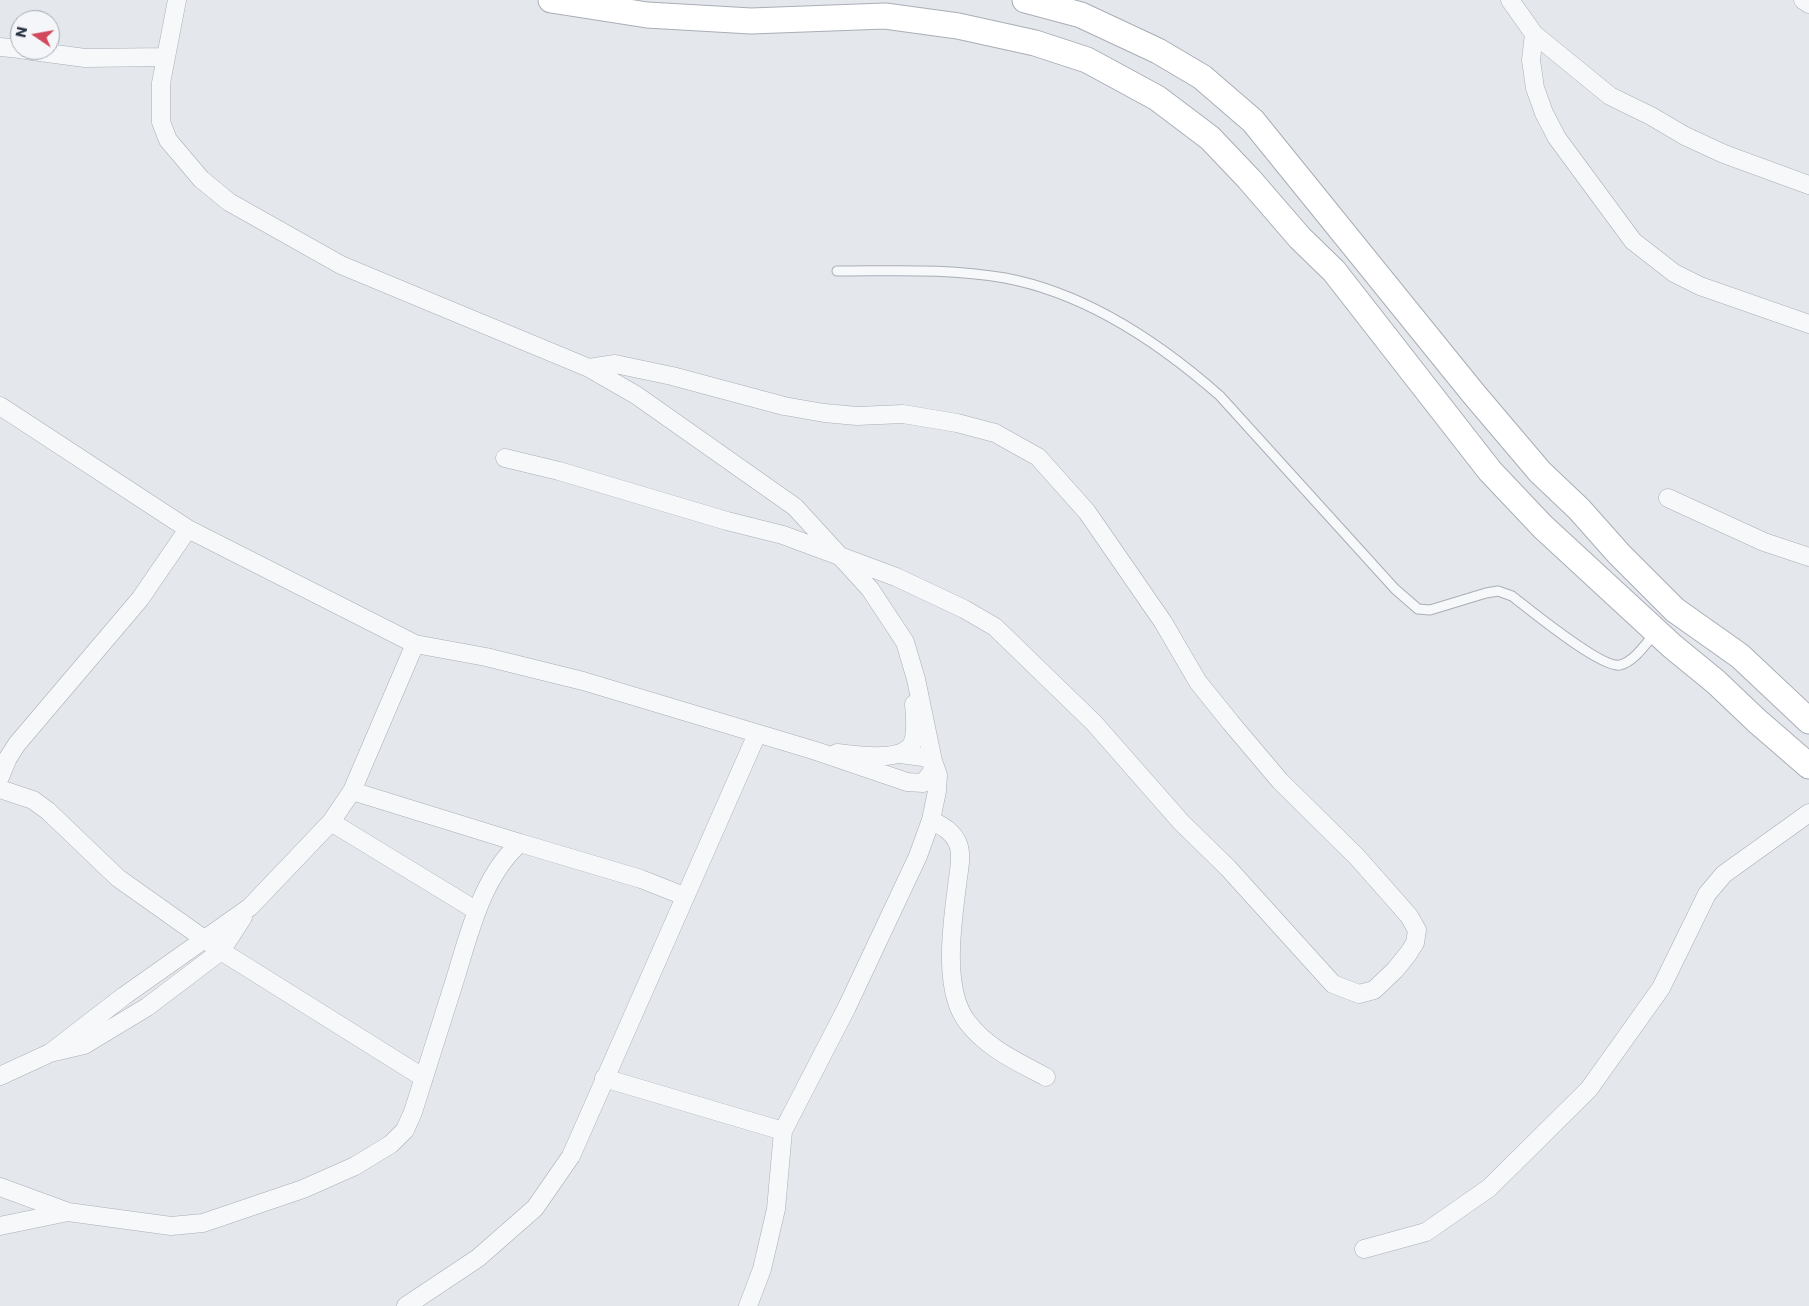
<!DOCTYPE html>
<style>
body{margin:0}
#map{position:relative;width:1809px;height:1306px;overflow:hidden;background:#e4e7ec;font-family:Poppins,sans-serif}
canvas{display:block}
.north{position:absolute;left:10px;top:10px;width:50px;height:50px;box-sizing:border-box;background:#f4f6f9;border:1px solid #a4a8b1;border-radius:50%;rotate:282deg;font-size:14px;font-weight:700;line-height:20px;text-align:center;color:#2b3445}
.north::after{content:'';display:block;margin:auto;width:18px;height:22px;background:#d1495b;clip-path:polygon(50% 0,100% 100%,50% 72%,0 100%)}
</style>
<div id="map">
<canvas width="1809" height="1306"></canvas>
<div class="north">N</div>
</div>
<script>
const ctx = document.querySelector('canvas').getContext('2d');
ctx.lineJoin = 'round';
function stroke(path, color, width, dash) { ctx.strokeStyle = color; ctx.lineWidth = width; ctx.lineCap = dash ? 'butt' : 'round'; ctx.setLineDash(dash || []); ctx.stroke(path); }
const lane = new Path2D(`
 M837 271C893 271 949 268 1005 278 1085 293 1160 343 1220 396L1395 589 1418 609 1430 610 1486 593 1498 591 1512 596C1530 610 1602 669 1620 665 1635 661 1646 643 1656 632`);
const street = new Path2D(`
 M1510 0 1534 34 1610 96 1651 116 1685 136 1724 154 1809 185
 M1803 0 1809 4
 M1534 34 1531 60 1535 88 1544 113 1557 138 1633 241 1674 273 1700 286 1809 324
 M0 47 20 49
 M25 50 85 58 165 57
 M0 406 188 529 415 644 486 657 583 681 816 751 907 782 923 783 932 772 933 761 916 679 905 642 870 589 795 507 636 395 589 368 341 265 229 202 201 179 168 140 161 122V83L177 0
 M505 458 559 471 727 521 783 535 896 577 964 609 995 627 1094 723 1181 822 1228 868 1333 984 1359 994 1374 990 1395 970 1408 954 1415 943 1417 930 1409 916 1357 857 1280 781 1231 723 1198 682 1163 622 1087 512 1038 457 995 433 957 423 903 414 857 416 824 413 784 406 672 376 615 364 589 368
 M1668 498 1764 542 1809 557
 M837 753C855 755 901 763 912 744 917 734 915 715 914 704
 M0 777 8 758 17 744 140 599 188 529
 M0 789 33 800 48 811 118 878 221 951 424 1078
 M352 791 520 843
 M931 820C942 826 953 831 958 844 963 856 958 874 957 886 952 925 942 991 968 1023 988 1049 1018 1062 1046 1077
 M331 822 477 911
 M50 1053 124 996 250 907 331 822 352 791 415 644
 M0 1076 50 1053 84 1045 147 1007 221 951 243 917
 M604 1078 783 1131
 M0 1187 68 1212
 M0 1226 68 1212 171 1226 203 1223 303 1189 355 1166 391 1144 405 1130 413 1112C426 1071 439 1030 452 989 468 940 480 878 520 843L641 879 684 896
 M1364 1249 1426 1232 1489 1188 1589 1089 1661 988 1707 894 1724 874 1809 813
 M406 1306 478 1258 535 1208 571 1156 757 734
 M748 1306 762 1269 776 1209 783 1131 847 1007 918 856 931 820 937 791 938 775 933 761 923 757 900 754`);
const secondary = new Path2D(`
 M551 0 647 15 751 21 885 16 958 26 1035 43 1087 60 1157 98 1210 138 1249 179 1300 238 1334 271 1490 471 1543 527 1672 646 1716 682 1757 721 1809 766
 M1025 0 1081 15 1158 51 1202 77 1253 121 1473 393 1540 472 1579 509 1619 554 1675 610 1740 656 1809 721`);
stroke(lane, '#a9aeb7', 11);
stroke(street, '#a9aeb7', 19);
stroke(secondary, '#a9aeb7', 27);
stroke(lane, '#f7f8fa', 9);
stroke(street, '#f7f8fa', 18);
stroke(secondary, '#fff', 25);
</script>
